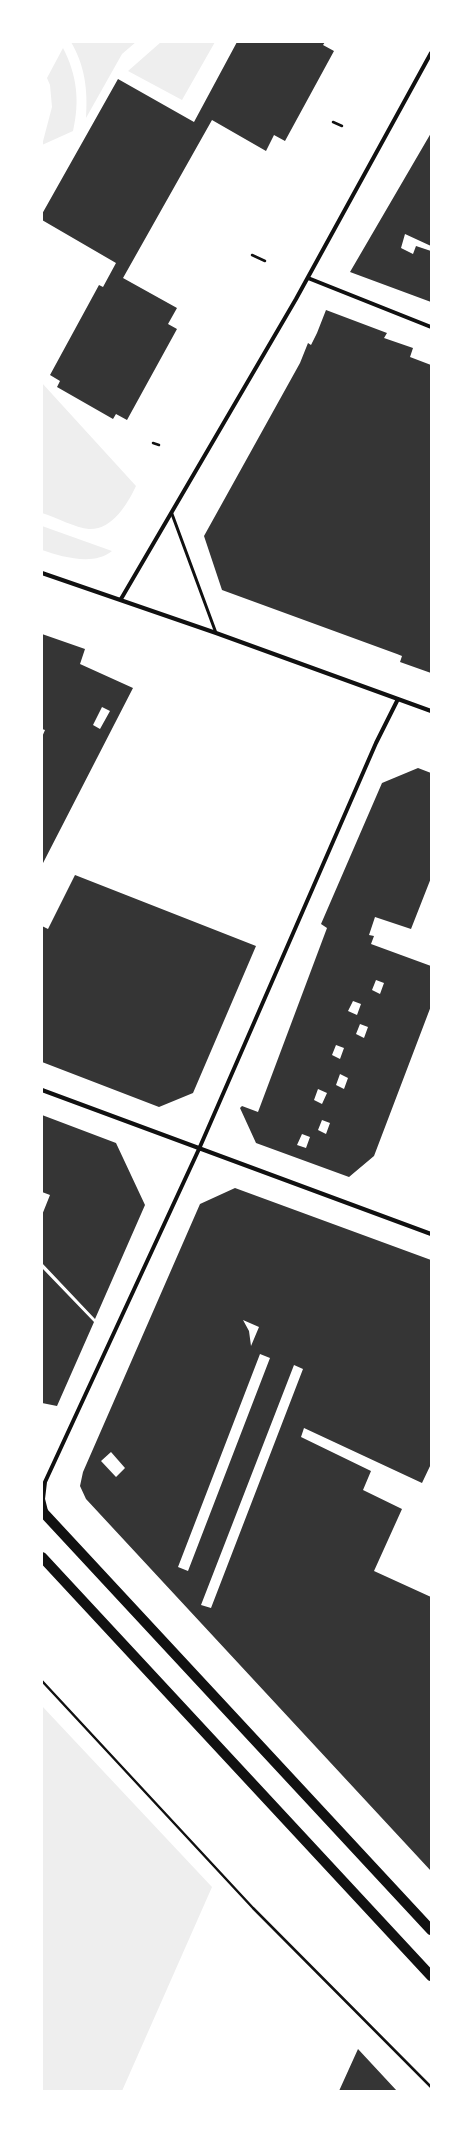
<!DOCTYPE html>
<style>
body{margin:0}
#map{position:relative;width:473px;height:2133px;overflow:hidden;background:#fff;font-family:Spectral,serif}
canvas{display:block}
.frame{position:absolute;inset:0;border:43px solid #fff;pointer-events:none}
</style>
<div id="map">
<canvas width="473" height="2133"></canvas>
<div class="frame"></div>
</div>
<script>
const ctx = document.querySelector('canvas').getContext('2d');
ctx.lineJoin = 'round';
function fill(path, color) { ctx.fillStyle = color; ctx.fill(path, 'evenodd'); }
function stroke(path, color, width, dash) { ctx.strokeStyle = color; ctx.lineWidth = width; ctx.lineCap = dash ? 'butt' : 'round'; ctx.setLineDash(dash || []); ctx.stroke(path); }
fill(new Path2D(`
 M71 42H136L122 54 86 118C88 90 85 66 71 42Z
 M161 42H215L182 100 128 71Z
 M63 48C77 75 80 101 73 131L42 145 52 107 50 85 47 78Z
 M42 383 136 486C127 505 112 530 89 529 76 528 55 517 42 513Z
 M42 526 112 551C94 566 62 557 42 550Z
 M42 1706 212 1887 122 2091H42Z`), '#eee');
fill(new Path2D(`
 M237 42H325L323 45 334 51 285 141 274 135 266 151 212 120 123 278 177 308 168 324 177 329 127 420 116 414 113 419 57 387 60 381 50 375 99 285 103 287 116 263 42 220V214L118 79 194 122Z
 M431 133V246L405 234 401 248 413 254 416 246 431 251V302L350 272Z
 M326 310 387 333 384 338 413 348 410 357 431 365V673L400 662 402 656 397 654 222 590 204 536 300 363 308 343 311 345 317 333Z
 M42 634 85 649 80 664 133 688 42 865V737L45 730 42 729ZM102 707 110 711 100 729 93 725Z
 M418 768 431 773V878L411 929 375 917 369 935 374 936 371 944 431 966V1006L374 1156 349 1177 256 1143 240 1108 242 1106 258 1112 327 928 321 924 382 783ZM376 980 384 983 380 994 372 990ZM353 1001 361 1004 357 1015 348 1011ZM360 1024 368 1027 364 1038 356 1034ZM336 1045 344 1048 340 1059 332 1055ZM340 1074 348 1078 344 1089 336 1085ZM318 1089 327 1093 322 1104 314 1100ZM322 1120 330 1123 326 1134 318 1130ZM302 1134 310 1137 306 1148 297 1145Z
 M75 875 256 946 193 1093 159 1107 42 1062V926L48 929Z
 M42 1115 116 1143 145 1205 95 1319 42 1263V1215L50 1195 42 1192Z
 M235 1188 431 1260V1464L422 1483 304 1428 301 1437 371 1471 363 1490 402 1509 374 1571 431 1597V1871L86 1499 80 1486 83 1472 200 1204ZM243 1320 259 1327 251 1346 249 1331ZM260 1354 270 1358 188 1571 178 1567ZM294 1365 303 1369 211 1608 201 1605ZM111 1452 125 1468 116 1477 101 1461Z
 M42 1268 94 1322 57 1406 42 1403Z
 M358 2049 397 2091H339Z`), '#353535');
stroke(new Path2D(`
 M333 122 342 126
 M252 255 265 261
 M153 443 159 445
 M42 1681 253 1908 431 2087`), '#111', 2.5);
stroke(new Path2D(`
 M172 514 216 633`), '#111', 3);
stroke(new Path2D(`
 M308 278 431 327
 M42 573 216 633 431 711
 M121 599 296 299 431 53
 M42 1090 431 1234
 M46 1511 43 1499 45 1482 199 1149 376 743 398 699`), '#111', 4);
stroke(new Path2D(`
 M42 1511 431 1930
 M42 1557 431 1976`), '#111', 10);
</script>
